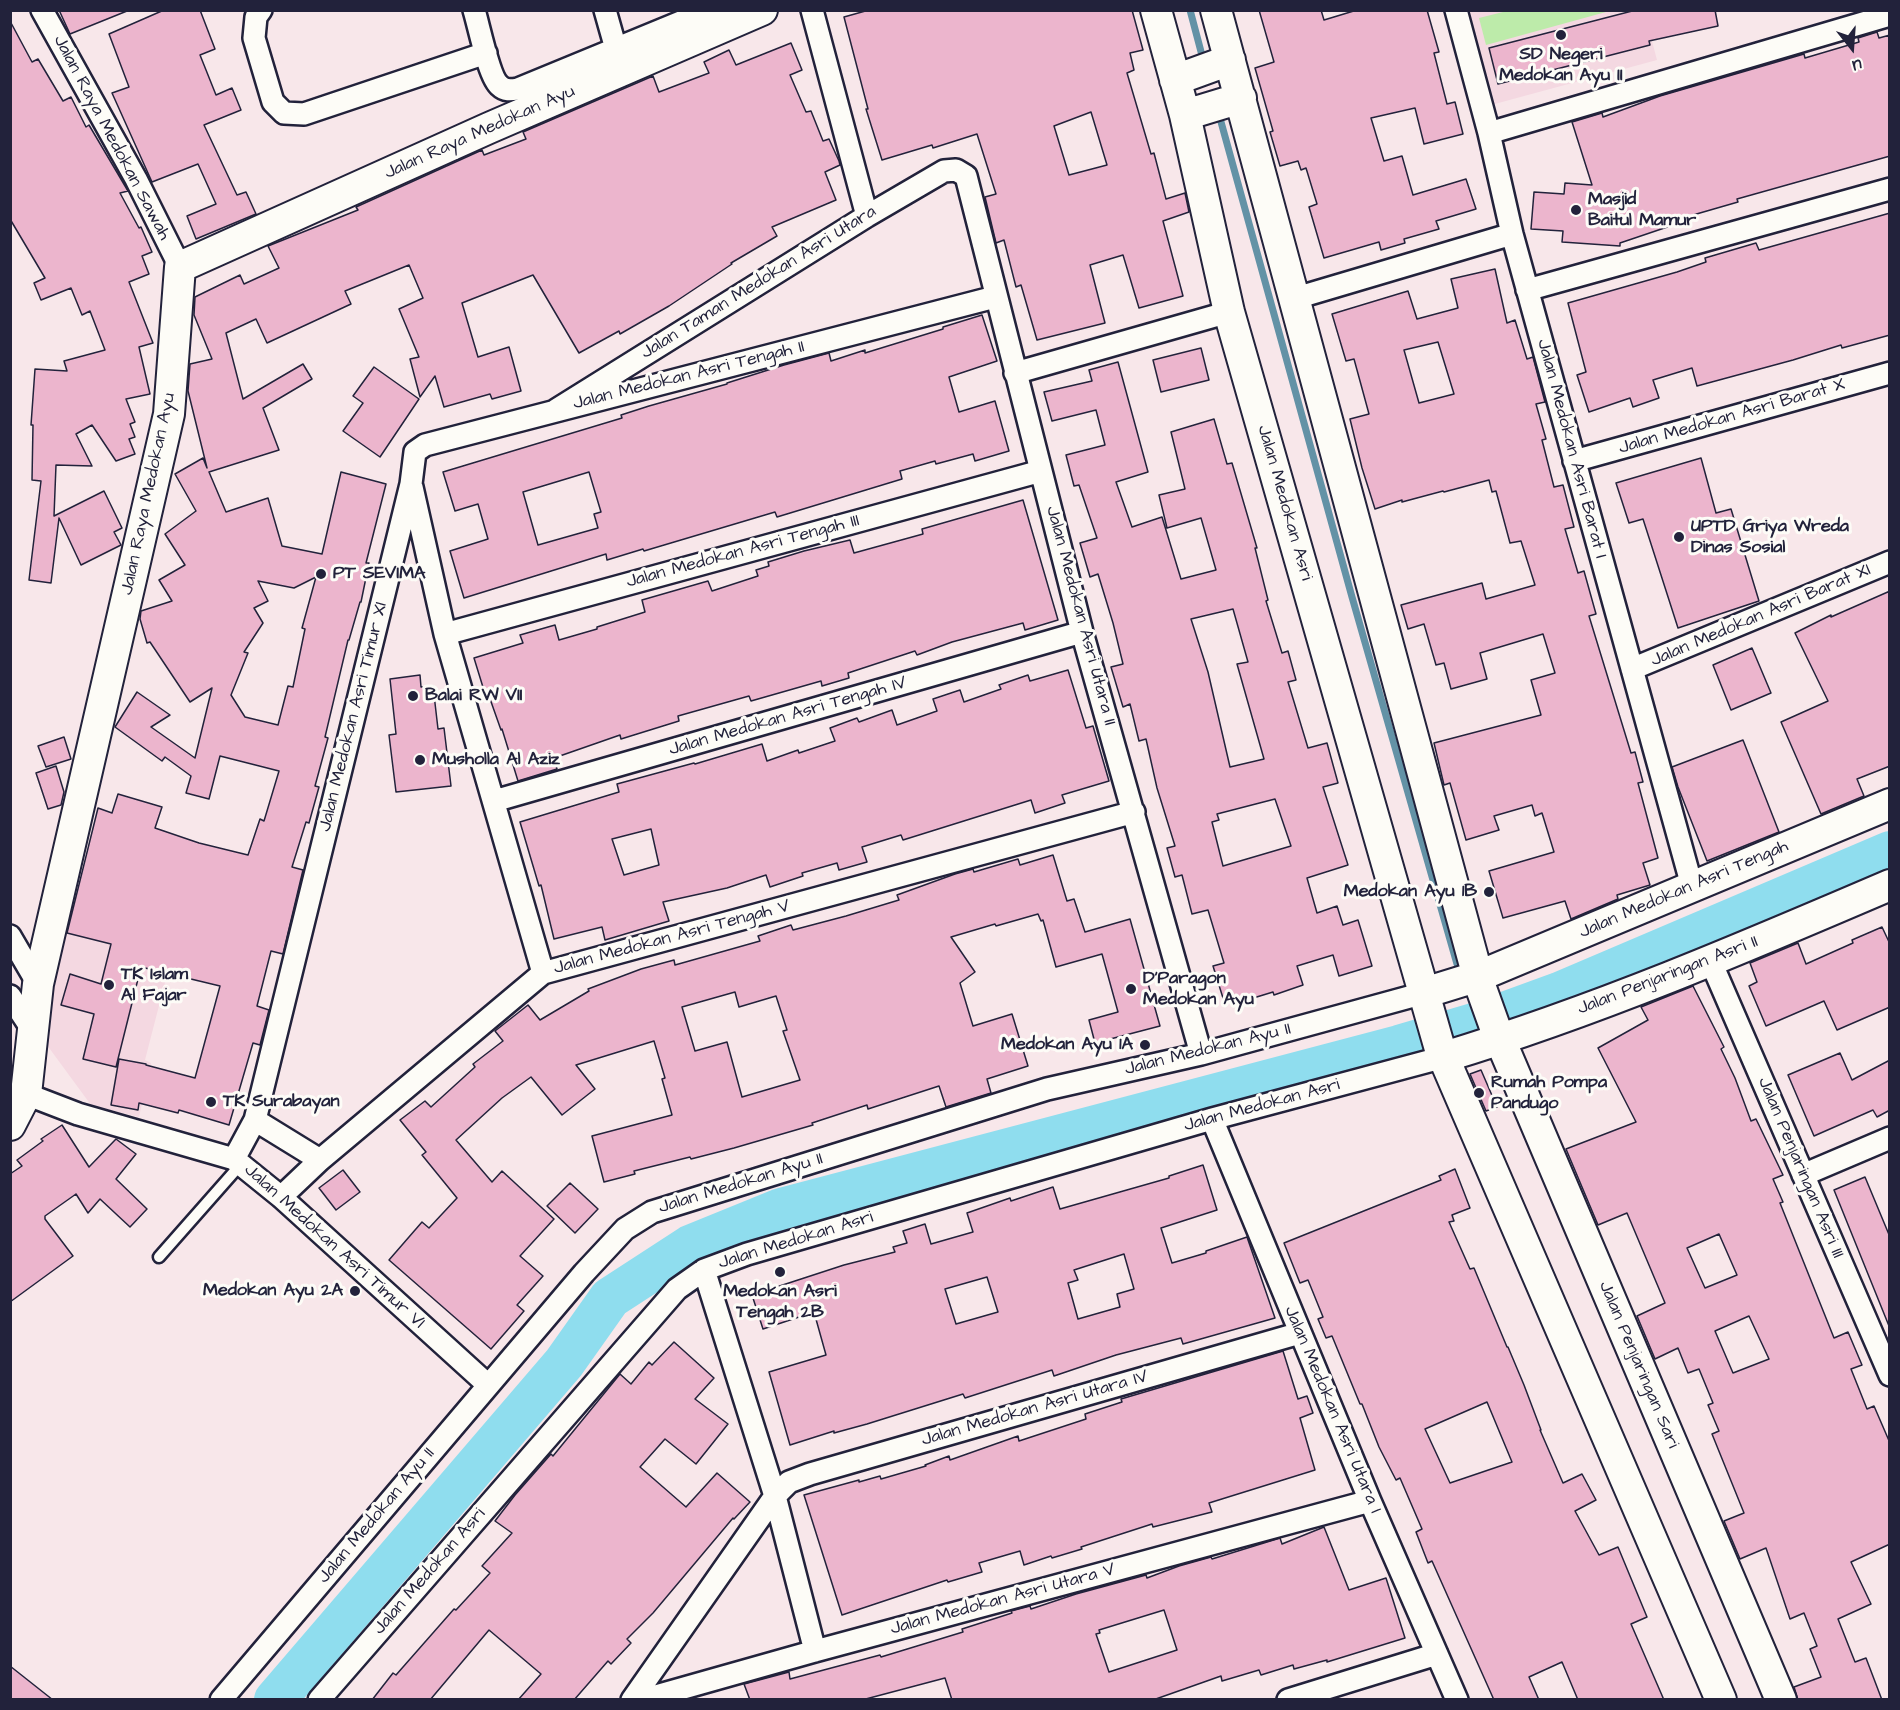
<!DOCTYPE html>
<style>
body{margin:0}
#map{position:relative;width:1900px;height:1710px;overflow:hidden;background:#f8e7ea;font-family:"Architects Daughter",sans-serif}
canvas{display:block}
.frame{position:absolute;inset:0;border:12px solid #22223b;pointer-events:none}
.north{position:absolute;left:1822px;top:18px;width:60px;height:60px;-webkit-text-stroke:4px #fdfcf7;paint-order:stroke;rotate:163deg;font-size:16px;font-weight:700;line-height:24px;text-align:center;color:#22223b}
.north::after{content:'';display:block;margin:auto;width:21px;height:27px;background:#22223b;clip-path:polygon(50% 0,100% 100%,50% 72%,0 100%)}
</style>
<div id="map">
<canvas width="1900" height="1710"></canvas>
<div class="frame"></div>
<div class="north">U</div>
</div>
<script>
const ctx = document.querySelector('canvas').getContext('2d');
ctx.lineJoin = 'round';
function fill(path, color) { ctx.fillStyle = color; ctx.fill(path, 'evenodd'); }
function stroke(path, color, width, dash) { ctx.strokeStyle = color; ctx.lineWidth = width; ctx.lineCap = dash ? 'butt' : 'round'; ctx.setLineDash(dash || []); ctx.stroke(path); }
function label(font, color, halo, rows, align = 'center') {
  ctx.font = font + ' "Architects Daughter",sans-serif'; ctx.lineWidth = 6; ctx.setLineDash([]); ctx.textBaseline = 'middle'; ctx.strokeStyle = halo; ctx.fillStyle = color; for (const [text, x, y, turn = 0] of rows) {
    ctx.save(); ctx.translate(x, y); ctx.rotate((+turn || 0) * Math.PI / 180); ctx.textAlign = isNaN(turn) ? turn : align; if (halo) ctx.strokeText(text, 0, 0); ctx.fillText(text, 0, 0); ctx.restore();
  }
}
fill(new Path2D(`
 M1465 11H1644L1657 60 1491 105Z
 M68 902 179 928 145 1060 151 1063 139 1117 91 1105 44 1041Z`), '#f4d8e1');
fill(new Path2D(`
 M1606 11V12L1486 45 1479 18 1507 11Z`), '#bdebaa');
stroke(new Path2D(`
 M1190 10 1204 63
 M1218 111 1352 597 1457 964`), '#6392a6', 7);
stroke(new Path2D(`
 M275 1700 564 1363 610 1298 690 1246 781 1209 1399 1046 1474 1024 1559 993 1890 852`), '#8fddee', 42);
const building = new Path2D(`
 M59 10H127V11L70 34Z
 M164 10H200L215 49 200 55 216 95 232 88 241 110 204 125 237 195 246 192 256 214 196 239 187 216 216 204 198 164 152 182 112 93 129 87 109 34Z
 M869 10H1132L1143 50 1130 53 1134 70 1127 73 1151 154 1154 153 1166 199 1185 193 1189 212 1163 221 1183 296 1139 308 1123 255 1090 265 1105 323 1037 340 1021 285 1016 287 1004 240 996 243 985 197 996 194 977 134 933 148 932 145 882 160 866 109H868L844 17ZM1091 112 1107 165 1069 175 1054 126Z
 M1259 10H1321L1324 20 1357 10H1427L1439 52 1434 53 1447 104 1455 102 1463 134 1424 144 1415 108 1371 118 1384 161 1402 156 1413 195 1466 179 1476 209 1436 221 1439 229 1404 239 1405 243 1381 250 1379 242 1324 258 1309 207 1317 204 1306 168 1301 170 1298 161 1280 166 1270 132 1273 131 1255 68 1274 62Z
 M1636 10H1715L1718 26 1649 41 1650 45 1498 84 1489 48Z
 M10 21 32 62 38 59 63 101 71 97 86 127 89 125 128 191 120 193 139 228 141 227 152 252 142 256 149 274 129 282 153 343 139 347 150 394 126 399 135 422 130 424 135 437 129 439 135 454 116 461 92 425 76 434 92 466 56 465 54 516 104 491 122 528 114 532 121 545 81 565 59 518 51 583 29 580 41 481 32 480 33 425H31L35 369 67 371 64 361 105 350 90 311 82 315 71 288 41 300 34 283 45 278 10 219Z
 M1877 32 1879 38 1890 35V156L1737 199 1738 202 1693 215 1694 218 1620 243V246L1562 242 1563 231 1531 229 1534 192 1564 194 1565 183 1592 185 1572 122 1602 113 1603 117 1660 96 1804 54 1805 58 1859 42 1858 38Z
 M791 43 802 70 790 75 806 112 811 111 823 141 829 139 839 161 840 165 825 172 836 200 772 227 777 236 731 263 732 264 669 306 620 334 619 331 579 353 533 275 462 303 478 357 509 347 521 391 492 399 490 394 444 407 435 376 420 397 410 359 419 357 399 309 423 298 409 265 345 291 351 304 267 343 256 319 226 333 243 399 303 364 312 379 263 408 279 450 209 472 226 512 268 498 282 546 322 554 341 472 386 484 366 563H369L361 602H360L349 640H348L325 737 328 738 315 786 319 787 309 823 306 822 292 867 303 870 283 954 271 951 257 1006 269 1010 260 1045 253 1043 229 1125 179 1110 178 1113 139 1103 138 1110 111 1105 119 1059 146 1064V1065L195 1078 220 986 141 967 116 1067 83 1059 94 1014 61 1005 70 974 101 984 111 944 67 933 98 808 112 813 118 794 162 807 155 828 199 843 248 855 260 819 264 821 279 771 220 756 209 799 186 793 191 776 165 757 162 761 115 727 137 692 170 715 151 727 195 758 212 688 190 702 150 642 147 643 140 619 141 611 172 601 159 580 185 565 165 534 196 511 175 474 203 458 207 468 188 391 190 364 212 359 194 315 195 297 240 275 244 284 279 268 268 246 358 210 356 207 482 150 484 155 526 139 523 132 653 76 659 92 709 73 704 62 729 50 736 65ZM316 577 302 628 305 629 293 687 288 686 278 725 245 717 231 695 248 653 244 652 263 623 254 608 268 601 258 581 294 588Z
 M1890 213V335L1842 348 1841 345 1793 360 1697 386 1692 368 1653 380 1659 398 1633 407 1630 398 1589 412 1577 375 1586 372 1568 303 1677 272 1706 262 1705 258 1756 243 1759 250Z
 M1495 269 1507 323 1515 320 1527 359 1533 357 1545 402 1536 404 1546 439 1542 440 1554 487 1563 485 1574 527 1565 529 1578 573 1584 571 1596 614 1589 616 1631 753 1635 752 1643 782 1638 783 1658 858 1643 863 1650 885 1617 895 1618 899 1571 919 1565 901 1503 918 1489 871 1554 852 1542 813 1535 816 1532 805 1494 816 1499 830 1466 840 1450 783 1444 785 1434 743 1541 715 1531 680 1555 673 1543 634 1480 653 1487 679 1451 689 1444 663 1436 665 1424 624 1408 629 1401 605 1482 583 1486 599 1535 585 1521 541 1510 543 1496 491 1492 492 1489 480 1444 492 1443 491 1402 502V500L1375 509 1362 468 1350 419 1369 414 1354 359 1346 361 1332 314 1408 291 1417 319 1458 308 1451 279ZM1438 342 1454 394 1419 403 1404 350Z
 M982 315 997 361 949 377 959 412 995 401 1009 451 975 461 973 454 936 464 935 461 900 471 902 479 777 517 775 512 644 551 643 549 607 560 606 554 464 598 450 551 488 539 478 504 455 511 443 472 622 418 621 415 649 406 727 384V383L784 365 829 353 831 361 865 350V353L943 329V327ZM589 472 601 512 594 514 598 528 538 545 523 492Z
 M1201 348 1209 380 1161 392 1153 360Z
 M1118 362 1148 472 1116 482 1132 527 1162 517 1181 579 1216 570 1201 518 1167 528 1159 495 1185 489 1171 432 1214 419 1227 464 1232 463 1257 548H1255L1268 600 1266 601 1282 653 1288 651 1296 680 1288 682 1308 748 1327 743 1338 783 1323 787 1348 865 1307 878 1317 913 1337 906 1343 925 1358 920 1372 966 1339 976 1333 955 1297 966 1303 985 1274 995 1273 992 1237 1003 1234 995 1223 998 1213 966 1224 963 1208 910 1192 914 1182 875 1175 877 1167 848 1175 846 1157 788 1146 739 1139 741 1130 704 1123 707 1111 667 1123 664 1113 623 1098 574 1090 577 1080 543 1097 538 1079 485 1074 486 1066 455 1105 445 1096 410 1052 421 1044 392 1092 381 1089 370ZM1233 609 1248 662 1237 664 1264 759 1230 767 1208 672 1191 619ZM1275 799 1291 846 1223 866 1212 822 1219 820 1217 814Z
 M374 367 419 399 380 457 343 431 363 403 353 396Z
 M1701 458 1716 513 1731 509 1759 601 1678 628 1643 519 1629 523 1616 483Z
 M1023 500 1058 620 1025 630 1023 623 952 642 917 655 915 651 848 673 849 678 822 686 821 681 751 701 749 696 678 716 679 721 621 739 620 735 554 758 557 769 518 781 502 729 501 730 489 696 486 697 474 658 523 643 520 635 555 625 559 640 597 629V627L645 612 642 600 708 581 712 591 758 576 756 570 769 566 768 562 804 551 850 540 854 553 923 534 922 529Z
 M1890 591V766L1857 779 1864 796 1821 814 1781 722 1828 701 1795 633 1831 615V617Z
 M1752 648 1771 693 1731 710 1713 665Z
 M1068 670 1086 728 1093 726 1109 781 1062 795 1065 803 1035 813 1031 800 903 840 901 835 862 847 867 862 839 870 837 863 802 873 803 876 770 887 766 875 727 888 663 902 669 921 605 940 602 927 554 939 541 885 539 886 520 822 619 792 617 784 694 763 695 764 762 744 767 761 798 750 799 753 835 741 830 728 857 718 859 722 892 710 897 725 937 711 933 699 960 690 964 702 1001 689 999 685 1028 675 1030 681ZM651 829 659 865 624 875 612 839Z
 M420 675 421 687 433 686 438 729 444 728 451 786 396 792 389 735 396 734 390 679Z
 M64 737 71 759 46 767 38 746Z
 M1743 740 1779 832 1707 861 1678 787 1672 767Z
 M56 766 64 792 61 805 48 809 36 773Z
 M1053 855 1067 901 1074 899 1085 932 1130 919 1160 1026 1095 1043 1089 1020 1118 1012 1102 954 1056 967 1043 920 1041 921 1038 914 996 926 995 924 951 937 975 972 960 983 973 1026 1012 1014 1028 1066 987 1079 991 1093 946 1107 939 1086 868 1109 867 1105 812 1123 813 1125 734 1148 691 1159 690 1157 634 1171 635 1174 604 1182 592 1136 672 1115 662 1079 665 1078 654 1041 576 1065 595 1089 562 1115 531 1077 502 1098 456 1140 492 1182 502 1171 554 1219 520 1256 543 1276 517 1305 524 1311 491 1349 389 1260 422 1222 429 1228 457 1198 422 1155 426 1152 400 1120 425 1101 431 1107 475 1067 473 1064 503 1041 495 1031 528 1005 540 1020 589 991 588 989 641 969 674 960 675 965 760 941 758 936 791 925 793 930 846 916 899 900 897 895 955 874 973 869 974 872 1018 859 1020 865ZM735 992 739 1007 776 996 787 1030 783 1031 800 1080 742 1097 727 1042 695 1051 682 1007Z
 M1882 927 1890 944V1007L1837 1030 1824 1001 1766 1026 1749 986 1757 982 1750 963 1798 943 1806 964 1853 943 1852 940Z
 M1693 986 1724 1047 1721 1049 1735 1078 1751 1121 1756 1119 1783 1175 1773 1179 1783 1202 1780 1203 1834 1338 1848 1332 1862 1365 1851 1369 1867 1409 1874 1406 1890 1443V1544L1851 1562 1871 1604 1838 1619 1855 1662 1866 1658 1882 1700H1798L1794 1687 1821 1677 1810 1649 1817 1646 1804 1613 1790 1619 1766 1548 1740 1559 1724 1521 1744 1513 1712 1434 1719 1431 1708 1405 1713 1403 1699 1369 1688 1373 1678 1348 1655 1359 1637 1316 1665 1303 1627 1213 1598 1225 1566 1149 1636 1122 1598 1048 1648 1020 1641 1007ZM1719 1234 1737 1275 1705 1288 1687 1248ZM1749 1316 1769 1359 1733 1373 1715 1331Z
 M1840 1053 1852 1080 1890 1060V1110L1877 1117 1873 1110 1814 1136 1788 1075Z
 M1481 1070 1497 1107 1486 1111 1470 1074Z
 M62 1125 89 1167 116 1139 136 1154 116 1179 147 1209 130 1227 100 1199 88 1213 76 1194 45 1216V1219L73 1256 10 1302V1174L22 1166 17 1160 43 1141 41 1139Z
 M1203 1165 1217 1210 1161 1228 1172 1263 1206 1253V1251L1247 1237 1275 1318 1183 1344 1181 1338 1116 1355 1054 1376 1052 1370 965 1398 963 1394 867 1424 834 1433V1431L790 1445 769 1372 826 1355 814 1312 763 1329 752 1295 844 1265 895 1252 893 1247 907 1243 903 1231 925 1224 931 1244 973 1232 967 1213 1010 1198 1011 1201 1053 1187 1060 1209 1169 1178V1176ZM1124 1254 1134 1289 1117 1294 1120 1307 1078 1319 1068 1283 1078 1280 1074 1270ZM987 1277 998 1312 956 1324 945 1289Z
 M1455 1169 1470 1208 1452 1215 1454 1221 1449 1222 1470 1269 1474 1268 1507 1347H1508L1524 1385 1541 1430H1540L1563 1483 1582 1474 1596 1500 1575 1511 1599 1555 1618 1547 1647 1617 1631 1624 1664 1700H1578L1562 1662 1529 1677 1539 1700H1494L1432 1561 1428 1563 1416 1532 1422 1529 1400 1478 1396 1480 1379 1447 1362 1404H1360L1332 1336 1326 1338 1318 1319 1323 1317 1308 1280 1300 1283 1284 1243 1441 1180 1439 1176ZM1487 1402 1512 1462 1450 1483 1425 1429Z
 M343 1170 360 1192 336 1210 319 1188Z
 M1865 1177 1890 1237 1889 1326 1834 1190Z
 M570 1183 598 1209 575 1233 547 1206Z
 M674 1342 714 1378 695 1399 728 1424 696 1464 665 1439 640 1467 686 1507 717 1473 750 1502 734 1519 733 1518 653 1613 627 1639 631 1643 611 1664 608 1661 574 1700H518L541 1674 489 1630 430 1700H372L393 1673 396 1675 454 1609 456 1610 490 1573 482 1566 512 1533 495 1521 515 1495 551 1454 553 1456 620 1374 631 1384 649 1362 652 1365Z
 M1283 1351 1298 1399 1307 1396 1313 1413 1300 1418 1315 1470 1209 1503 1212 1512 1153 1527 1152 1524 1081 1547 1082 1549 1052 1558 1051 1556 1024 1565 1020 1551 979 1563 982 1572 948 1582 947 1580 842 1615 804 1495 859 1480V1482L880 1476 881 1479 926 1466 925 1465 949 1456 950 1460 1018 1436 1019 1441 1086 1419 1085 1414 1122 1402 1121 1399Z
 M1324 1527 1349 1590 1386 1578 1405 1638 1327 1662V1660L1294 1669 1293 1665 1261 1675 1259 1670 1222 1681 1221 1676 1153 1700H952L945 1678 862 1700H750L744 1684 789 1672 790 1679 880 1655 881 1657 963 1632 962 1629 1012 1613 1011 1611 1030 1606 1031 1609 1076 1594 1146 1575 1147 1578 1179 1566 1211 1557 1212 1559 1280 1538 1282 1544ZM1164 1610 1177 1650 1109 1672 1096 1634 1100 1633 1099 1630Z
 M10 1666 53 1700H10Z`);
fill(building, '#ecb5cd');
stroke(building, '#22223b', 1.5);
const lane = new Path2D(`
 M159 1257 241 1164`);
const street = new Path2D(`
 M42 10 136 179 180 267
 M261 10 256 17 254 38 273 102 284 113 304 114 486 53
 M474 10C479 26 489 78 500 86 505 91 511 90 518 89L710 10
 M605 10 616 49
 M812 10 867 216
 M1456 10 1489 133 1512 234 1692 886
 M1489 133 1890 15
 M1527 290 1890 189
 M1296 298 1512 234
 M1015 373 1229 312
 M556 410 867 216 944 171 956 170 966 176 1082 632 1201 1054
 M1574 461 1890 373
 M412 487 445 634 543 973
 M445 634 1041 471
 M1632 669 1890 562
 M494 801 1082 632
 M10 936 38 984
 M1711 962 1890 1375
 M10 996 33 1031
 M26 1094 78 1114 234 1159 281 1197 488 1385
 M1212 1119 1370 1501 1457 1700
 M255 1120 320 1160
 M234 1159 255 1120 411 484 415 452 425 445 995 297
 M1803 1175 1890 1138
 M281 1197 320 1160 543 973 1134 812
 M704 1270 775 1496 815 1651
 M635 1696 652 1697 815 1651 1370 1501
 M221 1700 584 1273 625 1229 652 1212 1047 1089 1201 1054 1424 993
 M319 1700 677 1289 704 1270 747 1254 1212 1119 1444 1057
 M632 1700 775 1496 789 1482 810 1474 1300 1333
 M1288 1700 1437 1654`);
const secondary = new Path2D(`
 M1156 10 1185 115 1229 312 1440 1049 1721 1700
 M1216 10 1481 988 1496 1030 1781 1700
 M1175 80 1230 60
 M1185 115 1241 98
 M1424 993 1479 976 1890 804
 M1444 1057C1596 1011 1743 948 1890 885
 M10 1125 26 1094 38 984 169 414 180 267 489 128 762 10`);
stroke(lane, '#22223b', 15);
stroke(street, '#22223b', 26);
stroke(secondary, '#22223b', 34);
stroke(lane, '#fdfcf7', 10);
stroke(street, '#fdfcf7', 21);
stroke(secondary, '#fdfcf7', 30);
for (const [x, y, r, color] of [
 [1561,35,6,"#22223b"],
 [1576,210,6,"#22223b"],
 [1679,537,6,"#22223b"],
 [321,574,6,"#22223b"],
 [413,696,6,"#22223b"],
 [420,760,6,"#22223b"],
 [1489,892,6,"#22223b"],
 [109,985,6,"#22223b"],
 [1131,989,6,"#22223b"],
 [1145,1045,6,"#22223b"],
 [1479,1093,6,"#22223b"],
 [211,1102,6,"#22223b"],
 [780,1272,6,"#22223b"],
 [355,1291,6,"#22223b"]
]) { const dot = new Path2D(); dot.arc(x, y, r, 0, 2 * Math.PI); ctx.fillStyle = color; ctx.fill(dot); stroke(dot, '#fdfcf7', 2); }
label('bold 18px', '#22223b', '#fdfcf7', [
 ["SD Negeri",1561,55,"center"],
 ["Medokan Ayu II",1561,76,"center"],
 ["Masjid",1588,200],
 ["Baitul Mamur",1588,221],
 ["UPTD Griya Wreda",1691,527],
 ["Dinas Sosial",1691,548],
 ["PT SEVIMA",333,574],
 ["Balai RW VII",425,696],
 ["Musholla Al Aziz",432,760],
 ["Medokan Ayu 1B",1477,892,"right"],
 ["TK Islam",121,975],
 ["Al Fajar",121,996],
 ["D'Paragon",1143,979],
 ["Medokan Ayu",1143,1000],
 ["Medokan Ayu 1A",1133,1045,"right"],
 ["Rumah Pompa",1491,1083],
 ["Pandugo",1491,1104],
 ["TK Surabayan",223,1102],
 ["Medokan Ayu 2A",343,1291,"right"],
 ["Medokan Asri",780,1292,"center"],
 ["Tengah 2B",780,1313,"center"]
], 'left');
label('18px', '#22223b', '#fdfcf7', [
 ["Jalan Raya Medokan Ayu",480,133,-24],
 ["Jalan Raya Medokan Sawah",111,138,62],
 ["Jalan Taman Medokan Asri Utara",759,283,-32],
 ["Jalan Medokan Asri Tengah II",689,376,-14],
 ["Jalan Medokan Asri Barat X",1732,417,-16],
 ["Jalan Medokan Asri Barat I",1571,449,75],
 ["Jalan Raya Medokan Ayu",149,494,-78],
 ["Jalan Medokan Asri",1284,503,74],
 ["Jalan Medokan Asri Tengah III",743,552,-15],
 ["Jalan Medokan Asri Utara II",1080,616,75],
 ["Jalan Medokan Asri Barat XI",1761,616,-23],
 ["Jalan Medokan Asri Timur XI",354,717,-76],
 ["Jalan Medokan Asri Tengah IV",788,717,-16],
 ["Jalan Medokan Asri Tengah",1684,890,-23],
 ["Jalan Medokan Asri Tengah V",672,938,-15],
 ["Jalan Penjaringan Asri II",1668,976,-21],
 ["Jalan Medokan Ayu II",1208,1050,-14],
 ["Jalan Medokan Asri",1262,1106,-15],
 ["Jalan Penjaringan Asri III",1800,1168,67],
 ["Jalan Medokan Ayu II",741,1184,-17],
 ["Jalan Medokan Asri",796,1241,-17],
 ["Jalan Medokan Asri Timur VI",334,1247,42],
 ["Jalan Penjaringan Sari",1638,1365,67],
 ["Jalan Medokan Asri Utara IV",1035,1409,-16],
 ["Jalan Medokan Asri Utara I",1332,1410,67],
 ["Jalan Medokan Ayu II",377,1516,-50],
 ["Jalan Medokan Asri",430,1572,-49],
 ["Jalan Medokan Asri Utara V",1003,1600,-15]
]);
</script>
